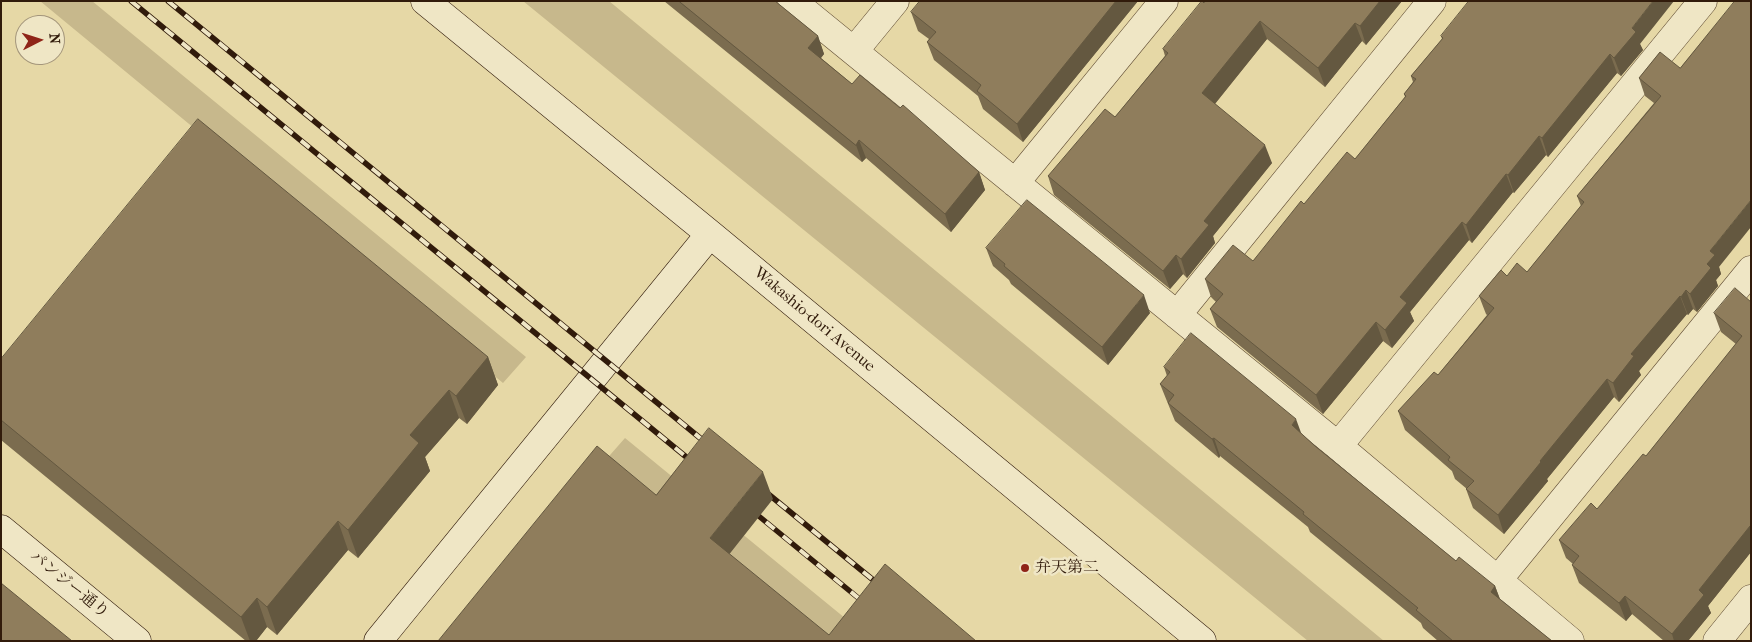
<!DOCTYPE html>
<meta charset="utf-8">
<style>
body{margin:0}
#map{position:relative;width:1752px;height:642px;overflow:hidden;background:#e6d8a6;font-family:"IM FELL French Canon",serif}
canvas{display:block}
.frame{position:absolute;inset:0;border:2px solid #311b0b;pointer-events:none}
.north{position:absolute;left:15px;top:15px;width:50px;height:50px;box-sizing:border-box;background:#efe6c5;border:1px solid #a3957b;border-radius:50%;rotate:85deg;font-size:14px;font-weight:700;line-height:20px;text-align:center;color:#311b0b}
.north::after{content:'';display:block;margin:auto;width:18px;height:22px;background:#8f2418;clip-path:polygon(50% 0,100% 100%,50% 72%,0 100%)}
</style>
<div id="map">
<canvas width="1752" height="642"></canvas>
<div class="frame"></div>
<div class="north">N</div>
</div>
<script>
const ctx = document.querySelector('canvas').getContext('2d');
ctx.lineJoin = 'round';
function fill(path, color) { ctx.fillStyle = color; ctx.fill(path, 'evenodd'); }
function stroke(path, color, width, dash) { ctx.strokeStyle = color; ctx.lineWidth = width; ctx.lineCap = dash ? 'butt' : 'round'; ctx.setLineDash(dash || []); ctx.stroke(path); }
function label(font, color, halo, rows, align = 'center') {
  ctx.font = font + ' "IM FELL French Canon","Noto Serif JP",serif'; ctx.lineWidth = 5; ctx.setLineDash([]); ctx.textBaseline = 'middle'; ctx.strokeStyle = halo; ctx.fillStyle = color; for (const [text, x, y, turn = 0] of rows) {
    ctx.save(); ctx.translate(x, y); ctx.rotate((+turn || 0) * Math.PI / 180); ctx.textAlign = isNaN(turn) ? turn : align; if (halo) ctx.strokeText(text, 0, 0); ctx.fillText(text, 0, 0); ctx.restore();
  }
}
fill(new Path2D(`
 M40 1H92L526 357 503 383Z
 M523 1H609L1384 641H1308Z
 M625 438 873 641H818L603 463Z`), '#c7b88c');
const street = new Path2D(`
 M792 1 1338 446 1570 641
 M854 51 895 1
 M1015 183 1164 1
 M1177 315 1432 1
 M1338 446 1703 1
 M1497 581 1751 270
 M1717 641 1751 599`);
const secondary = new Path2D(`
 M425 1 710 234 1202 641
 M1 529 137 641
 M378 641 710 234`);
stroke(street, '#5e4a32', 29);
stroke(secondary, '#311b0b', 29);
stroke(street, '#efe6c5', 28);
stroke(secondary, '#efe6c5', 28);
const rail = new Path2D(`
 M131 1 696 465
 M168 1 711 447
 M761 488 883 588
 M749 508 868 606`);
stroke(rail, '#311b0b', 5.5);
stroke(rail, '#efe6c5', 4, [11]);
fill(new Path2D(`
 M664 1H775L818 36 824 54 821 58 852 84 979 172 985 190 951 232 866 158 862 162Z
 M1138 1 1023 142 983 109 978 96 934 60 927 42 929 39 918 31 911 12Z
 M1402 1 1366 45 1362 41 1325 87 1267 39 1215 104 1272 163 1213 236 1215 243 1187 278 1183 274 1170 289 1054 195 1048 176 1115 117 1165 56 1163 49 1204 3Z
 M1441 36 1640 44 1643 50 1621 76 1617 73 1548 157 1546 155 1514 193 1513 192 1472 243 1469 240 1410 312 1414 321 1392 348 1383 341 1323 414 1217 327 1210 309 1216 302 1211 297 1205 279 1253 261 1304 204 1355 159 1405 97 1404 94 1413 82 1411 76 1442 39Z
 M1660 52 1721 274 1716 280 1718 286 1697 312 1693 309 1688 315 1687 314 1639 371 1641 375 1619 402 1614 397 1547 479 1548 481 1504 534 1473 508 1466 489H1467L1455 479 1452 471 1405 430 1398 411 1438 375 1487 315 1486 314 1479 296 1507 276 1527 272 1581 206 1577 196 1654 103 1645 96 1639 78Z
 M986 248 1150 313 1108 365 1011 284 1009 280 993 266Z
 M1751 302V552L1708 606 1711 613 1688 641H1664L1632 614 1626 621 1579 583 1572 565 1573 564 1566 558 1559 540 1597 509 1646 456 1736 344 1721 332 1714 313Z
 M488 357 498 385 467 424 459 418 425 457 430 471 358 558 348 550 277 635 267 627 256 641H246L1 440V359Z
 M1164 367 1302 435 1456 561 1495 586 1500 599 1552 641H1438L1423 628 1421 623 1310 532 1308 527 1220 456 1219 458 1175 421 1160 384 1167 376Z`), '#7b6c4f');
fill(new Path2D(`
 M1116 1H1138L1023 142 1017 124Z
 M1380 1H1402L1366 45 1360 26Z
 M1653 1H1674L1640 44 1643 50 1621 76 1614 58 1632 28Z
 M1260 21 1267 39 1209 111 1202 93Z
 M1355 23 1362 41 1325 87 1318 68Z
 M818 36 824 54 815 65 808 48Z
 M1610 54 1617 73 1548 157 1542 138Z
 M1539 136 1546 155 1514 193 1508 175Z
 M859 140 866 158 862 162 856 145Z
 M1265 145 1272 163 1213 236 1215 243 1187 278 1181 259 1204 221Z
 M979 172 985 190 951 232 945 214Z
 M1506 174 1513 192 1472 243 1466 225Z
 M1751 200V227L1719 267 1721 274 1716 280 1718 286 1697 312 1690 294 1707 264 1710 251Z
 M1462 222 1469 240 1410 312 1414 321 1392 348 1385 330 1400 297Z
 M1176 255 1183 274 1170 289 1163 271Z
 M1686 290 1693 309 1688 315 1681 297Z
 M1144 295 1150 313 1108 365 1102 347Z
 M1680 296 1687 314 1639 371 1641 375 1619 402 1613 383 1631 354Z
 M1376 322 1383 341 1323 414 1316 395Z
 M488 357 498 385 467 424 456 396Z
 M1607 379 1614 397 1547 479 1548 481 1504 534 1498 515 1540 461Z
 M449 390 459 418 425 457 430 471 358 558 348 530 410 435Z
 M1296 419 1303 438 1292 425Z
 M1214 438 1220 456 1219 458 1212 439Z
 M763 472 773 499 720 566 710 538Z
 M338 521 348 550 277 635 267 607Z
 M1750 526 1751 529V552L1708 606 1711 613 1688 641H1674L1672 634 1699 590Z
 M1495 586 1502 605 1491 592Z
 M1625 596 1632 614 1626 621 1619 603Z
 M257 598 267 627 256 641H250L241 617Z`), '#645840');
const building = new Path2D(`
 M679 1H775L818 36 808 48 852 84 860 75 900 108 903 105 979 172 945 214 859 140 856 145Z
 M920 1H1116L1017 124 977 91 981 85 927 42 936 32 911 12Z
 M1202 1 1204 3 1205 1H1380L1360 26 1355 23 1318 68 1260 21 1202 93 1265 145 1204 221 1209 225 1181 259 1176 255 1163 271 1048 176 1105 109 1115 117 1168 53 1163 49Z
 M1469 1H1653L1632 28 1636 32 1614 58 1610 54 1542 138 1539 136 1508 175 1506 174 1466 225 1462 222 1400 297 1407 303 1385 330 1376 322 1316 395 1210 309 1223 294 1205 279 1233 245 1253 261 1301 201 1304 204 1347 152 1355 159 1406 96 1404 94 1416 79 1411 76 1443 38 1441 36Z
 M1735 1H1751V200L1710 251 1715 255 1707 264 1711 268 1690 294 1686 290 1681 297 1680 296 1631 354 1634 356 1613 383 1607 379 1540 461 1541 462 1498 515 1466 489 1474 481 1448 460 1450 457 1398 411 1434 372 1438 375 1494 308 1479 296 1501 270 1507 276 1517 263 1527 272 1584 202 1577 196 1661 96 1639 78 1660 52 1680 68Z
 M198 119 488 357 456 396 449 390 410 435 419 443 348 530 338 521 267 607 257 598 241 617 1 420V359Z
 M1027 200 1144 295 1102 347 1004 266 1005 264 986 248Z
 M1735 288 1751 302V527L1750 526 1699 590 1704 595 1672 634 1625 596 1619 603 1572 565 1579 556 1559 540 1591 503 1597 509 1643 454 1646 456 1742 336 1714 313Z
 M1191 333 1296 419 1292 425 1315 446 1456 561 1459 557 1495 586 1491 592 1552 641H1453L1416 610 1418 608 1303 514 1304 512 1214 438 1212 439 1168 403 1174 395 1160 384 1170 372 1164 367Z
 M709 428 763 472 710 538 829 635 885 564 976 641H438L597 446 656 495Z
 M1 583 72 641H1Z`);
fill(building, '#8f7d5c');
stroke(building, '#645840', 1);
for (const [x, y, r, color] of [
 [1025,568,5,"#8f2418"]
]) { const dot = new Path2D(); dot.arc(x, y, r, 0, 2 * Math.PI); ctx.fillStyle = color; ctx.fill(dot); stroke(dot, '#efe6c5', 2); }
label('16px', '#311b0b', '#efe6c5', [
 ["Wakashio-dori Avenue",814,320,40],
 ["パンジー通り",69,585,39]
]);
label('16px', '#311b0b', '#efe6c5', [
 ["弁天第二",1035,568]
], 'left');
</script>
